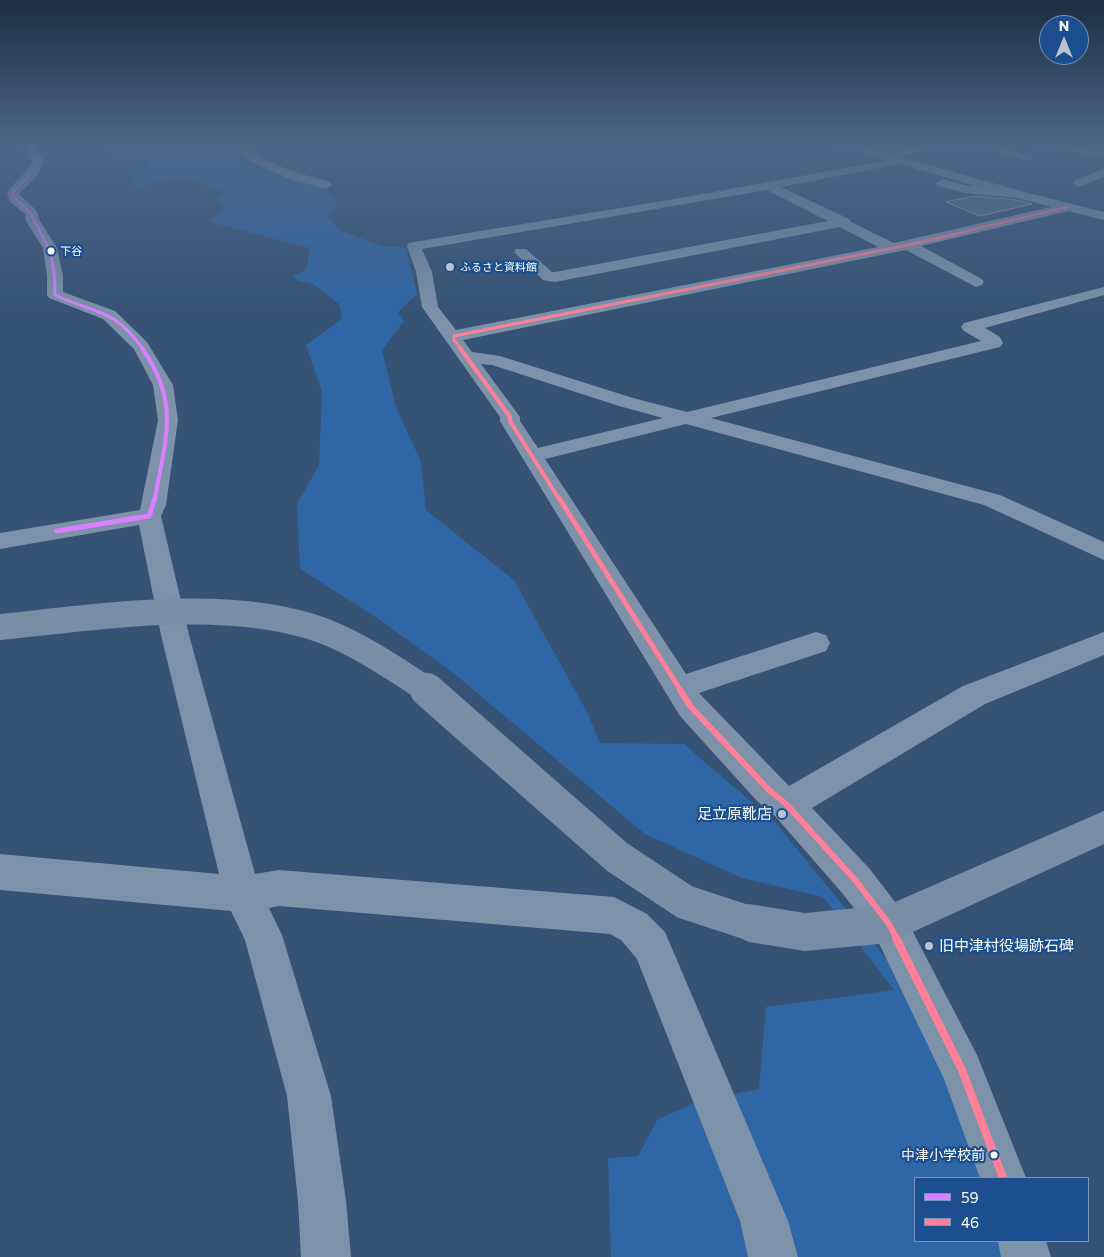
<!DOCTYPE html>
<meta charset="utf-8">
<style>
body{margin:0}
#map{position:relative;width:1104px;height:1257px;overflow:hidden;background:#365274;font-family:Commissioner,sans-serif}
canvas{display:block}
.legend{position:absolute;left:914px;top:1177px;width:175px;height:65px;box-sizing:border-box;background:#1b4f8f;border:1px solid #7695bc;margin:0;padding:6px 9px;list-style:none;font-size:15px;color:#fff}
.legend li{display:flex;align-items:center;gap:10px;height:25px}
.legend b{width:25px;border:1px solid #7695bc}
.north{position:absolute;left:1039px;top:15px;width:50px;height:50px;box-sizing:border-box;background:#1b4f8f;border:1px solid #7695bc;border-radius:50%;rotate:0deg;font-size:14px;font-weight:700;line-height:20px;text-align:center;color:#fff}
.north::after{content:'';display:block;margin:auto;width:18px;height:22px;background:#b9c2ce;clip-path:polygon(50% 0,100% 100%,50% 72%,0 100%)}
</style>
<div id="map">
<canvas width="1104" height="1257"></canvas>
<ul class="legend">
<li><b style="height:6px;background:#d880ff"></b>59</li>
<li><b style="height:6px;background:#ff8098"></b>46</li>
</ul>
<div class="north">N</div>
</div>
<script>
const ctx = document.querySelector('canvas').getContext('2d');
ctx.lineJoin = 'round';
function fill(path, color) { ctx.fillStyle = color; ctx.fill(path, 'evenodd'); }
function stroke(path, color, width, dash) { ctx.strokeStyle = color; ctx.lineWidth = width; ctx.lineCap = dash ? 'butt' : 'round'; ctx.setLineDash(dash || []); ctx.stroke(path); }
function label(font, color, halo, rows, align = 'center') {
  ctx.font = font + ' Commissioner,"Noto Sans JP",sans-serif'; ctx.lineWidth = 4.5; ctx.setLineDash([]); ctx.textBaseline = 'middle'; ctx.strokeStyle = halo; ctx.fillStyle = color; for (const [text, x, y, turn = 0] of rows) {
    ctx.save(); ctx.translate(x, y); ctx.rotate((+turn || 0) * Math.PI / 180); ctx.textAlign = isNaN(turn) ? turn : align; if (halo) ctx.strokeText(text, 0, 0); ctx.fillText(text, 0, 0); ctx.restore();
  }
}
fill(new Path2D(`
 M127 142H234L244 164 320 187 337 198 335 209 326 214 339 230 381 246 406 248 417 294 398 312 404 321 382 350 396 407 421 462 426 510 514 580 587 712 600 743 684 744 775 822 908 985 953 1092 982 1178H915V1241H1000L1004 1257H611L608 1158 638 1156 657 1120 698 1101 759 1089 766 1007 894 990 823 897 742 878 645 834 452 672 374 616 300 569 297 504 319 465 322 392 306 345 342 319 339 304 313 284 297 281 293 276 306 270 310 248 209 222 224 209 222 203 215 200 224 192 186 177 173 178 137 188 130 183 138 178 126 171 147 168 150 163C136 154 120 159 104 154L103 152 128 146Z`), '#2f66a5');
const building = new Path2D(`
 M976 196 1017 200 1032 204 980 216 946 202Z`);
fill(building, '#526984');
stroke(building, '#92a2b6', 1);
fill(new Path2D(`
 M21 142H31L44 160 37 176 19 194 36 210 40 221 57 248 63 276V292L115 311 147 342 173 385 178 420 166 505 161 516 189 635 255 874 279 870 614 897 647 914 665 932 788 1221 798 1257H748L740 1221 637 959 621 940 610 934 279 906 269 908 282 935 331 1096 346 1201 351 1257H301L298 1201 287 1096 245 940 231 911 0 890V854L219 874 161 635 139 525 0 549V533L140 510 158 420 153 385 134 349 103 319 49 298 47 295V276L43 248 26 221 25 214 10 202 7 194C14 180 27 175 32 160Z
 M232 142H243L259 158 295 172 330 182 332 185 326 189 322 188 287 178 251 162Z
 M935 142H984L1031 156 1033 158 1027 161 972 145 961 147 945 146 885 160 879 157 881 155Z
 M1092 142H1104V145L1102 146 1104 147V153L1086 148 1085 146Z
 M901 158 905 159 907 161 905 163 781 187 849 219 851 222 894 243 1068 203 1075 207 1073 210 921 246 982 279 984 282 982 285 976 287 906 250 463 340 472 352 500 356 633 398 687 412 981 341 964 331 961 327 964 323 1104 287V295L985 328 1000 337 1003 343 1000 347 711 418 1000 495 1104 542V560L984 505 686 424 545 459 686 674 816 632 826 635 830 643 826 651 699 693 789 786 963 686 1104 632V655L985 704 812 808 869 868 902 911 977 1055 1026 1178H980L944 1079 876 937 843 894 775 816 757 801 680 716 500 421V417L422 307 416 272 407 246 409 243 414 242 674 199ZM767 190 828 221 555 272H552L526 249H516L514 252 543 280 555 282 840 227 878 247 456 330 438 307 432 272 422 249ZM481 364 492 365 619 406 663 418 538 448 520 421V417Z
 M1104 169V177L1079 187 1073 183 1075 180Z
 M942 179 965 185 1017 190 1023 194 1017 198 965 193 938 186 936 183Z
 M998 1241H1046L1051 1257H1001Z`), '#7d92a8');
fill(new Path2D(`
 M1027 142H1050L1104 152V158L1032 145Z
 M1104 811V844L889 943 805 951 749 942 736 936 730 923 736 910 749 904 805 913 888 905Z`), '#798da4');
fill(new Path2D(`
 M830 142H847L1021 191 1104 212V220L1013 197 831 144Z`), '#7d8ea7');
stroke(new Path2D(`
 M0 627C99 617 229 596 324 631 362 646 395 669 429 691`), '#798da4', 26);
stroke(new Path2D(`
 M427 690 617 857 685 902 749 923`), '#798da4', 34);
stroke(new Path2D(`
 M26 142 38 160C33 177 20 180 13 194 16 202 24 205 29 212 34 217 37 227 41 233`), '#d880ff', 2.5);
stroke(new Path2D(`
 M40 232C53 253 55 270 55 295 96 314 114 308 143 349`), '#d880ff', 3);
stroke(new Path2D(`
 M142 348C181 404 165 438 155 499`), '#d880ff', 4);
stroke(new Path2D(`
 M57 531 149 516 155 498`), '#d880ff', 5);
stroke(new Path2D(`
 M958 233 1068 207`), '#ff8098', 2.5);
stroke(new Path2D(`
 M461 349 454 340V336L908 245 964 232`), '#ff8098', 3);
stroke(new Path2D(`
 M460 348 510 417V421L559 499`), '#ff8098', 4);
stroke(new Path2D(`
 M559 498 681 691`), '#ff8098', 5);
stroke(new Path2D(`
 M680 690 691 707 769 790 787 805 856 881 889 924 897 939`), '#ff8098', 6);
stroke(new Path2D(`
 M896 938 962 1070 1003 1178`), '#ff8098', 8);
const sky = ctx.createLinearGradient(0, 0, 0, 318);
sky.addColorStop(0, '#1e2d40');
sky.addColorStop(0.45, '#4c6688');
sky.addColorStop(1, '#4c668800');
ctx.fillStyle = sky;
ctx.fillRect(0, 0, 1104, 318);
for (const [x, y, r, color] of [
 [51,251,4.5,"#fff"],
 [450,267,5,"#b9c2ce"],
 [782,814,5,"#b9c2ce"],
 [929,946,5,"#b9c2ce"],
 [994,1155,4.5,"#fff"]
]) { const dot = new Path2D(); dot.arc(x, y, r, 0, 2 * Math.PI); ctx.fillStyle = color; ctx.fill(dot); stroke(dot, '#1b4f8f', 2); }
label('11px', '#fff', '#1b4f8f', [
 ["下谷",60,251]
], 'left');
label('11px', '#fff', '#1b4f8f', [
 ["ふるさと資料館",460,267]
], 'left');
label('14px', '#fff', '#1b4f8f', [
 ["中津小学校前",985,1155]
], 'right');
label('15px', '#fff', '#1b4f8f', [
 ["足立原靴店",772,814],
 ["旧中津村役場跡石碑",939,946,"left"]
], 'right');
</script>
